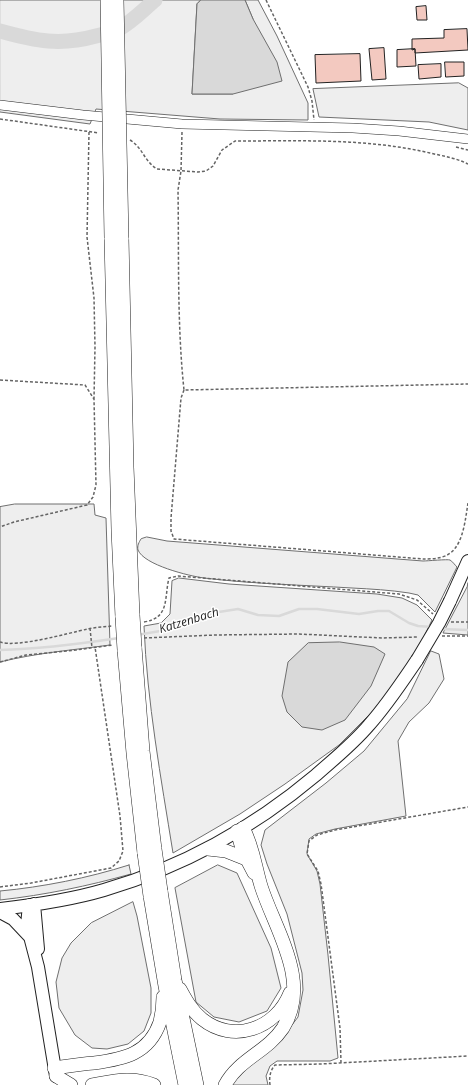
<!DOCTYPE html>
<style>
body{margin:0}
canvas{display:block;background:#fff}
</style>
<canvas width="468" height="1085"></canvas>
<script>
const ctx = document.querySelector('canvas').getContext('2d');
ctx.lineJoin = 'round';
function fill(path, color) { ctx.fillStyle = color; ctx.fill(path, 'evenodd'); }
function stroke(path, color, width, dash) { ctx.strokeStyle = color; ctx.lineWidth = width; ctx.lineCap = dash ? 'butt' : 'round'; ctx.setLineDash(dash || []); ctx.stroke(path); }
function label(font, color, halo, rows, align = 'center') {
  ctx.font = font + ' "Open Sans",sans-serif'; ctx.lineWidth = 3; ctx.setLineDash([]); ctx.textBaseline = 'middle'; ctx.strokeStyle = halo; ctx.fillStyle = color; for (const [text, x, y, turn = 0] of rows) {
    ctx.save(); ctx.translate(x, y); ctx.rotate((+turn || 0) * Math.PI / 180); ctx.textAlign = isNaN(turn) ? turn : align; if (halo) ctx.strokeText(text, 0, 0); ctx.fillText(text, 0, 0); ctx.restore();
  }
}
const green = new Path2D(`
 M0 0H201L197 4 192 94H233L253 19 245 0H258L277 36 308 103V120L220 119 96 109 90 124 0 112Z
 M459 83 468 88V130L429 122 319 117 313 89Z
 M15 504H94L95 515 106 518 110 645C73 650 36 653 0 662V507Z
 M147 537 167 541 423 561C427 561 448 559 450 560 452 561 455 565 457 567L435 612 418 595 409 593C390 590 371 589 352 588 303 585 253 584 204 578 189 576 144 565 138 550 137 546 139 542 141 539Z
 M179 578 229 584 377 594 402 598 417 605 432 620 416 653 400 677 375 709 339 745 285 784 240 814 173 853C161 778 147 702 144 626L161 623 170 614 172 581Z
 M468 583V635L443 633 467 587Z
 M431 651 439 654 444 679 429 703 409 722 398 741 406 816 335 829 316 834 309 839 307 854 317 871 320 884 328 955 338 1058 330 1061H277L270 1066 266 1076 268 1085H231L234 1079 279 1042 298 1017 303 990 302 973 287 914 267 864 261 845 265 830 326 783 364 751 407 699Z
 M129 865 131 874C88 886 45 895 0 900V891C43 887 88 878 129 865Z
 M218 865 237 873 271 948 281 988 267 1011 239 1022 214 1017 196 1002 175 888Z
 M133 902 137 916 151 988V1013L144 1031 128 1044 107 1049 92 1048 75 1035 59 1008 56 982 62 958 71 943 91 923Z`);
fill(green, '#eee');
stroke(green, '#6f6f6f', 1);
const water = new Path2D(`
 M201 0H245L253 19 277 62 282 81 233 94H192L197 4Z
 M340 642 374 647 385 654 371 686 345 720 322 730 302 727 287 712 282 696 288 662 308 643Z`);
fill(water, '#d9d9d9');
stroke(water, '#6f6f6f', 1);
stroke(new Path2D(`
 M441 629 468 630
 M137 635 166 630 206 614 238 609 258 615 279 616 299 609H317L359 614 378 611H389L409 623 418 626 432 627
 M0 650C40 649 79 644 119 638`), '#d9d9d9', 2.5);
stroke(new Path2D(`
 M0 31C36 41 60 46 96 36 103 34 111 33 117 30 131 23 143 10 155 0`), '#d9d9d9', 15);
const building = new Path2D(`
 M426 6 427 20H417L416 7Z
 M467 29 468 50 415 53V49L412 50V39L444 38V30Z
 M384 48 386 79 372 80 369 49Z
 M415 49 416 66 397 67V50Z
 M360 54 361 81 316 83 315 55Z
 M445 62H464V76L446 77Z
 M441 64V77L419 79 418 65Z`);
fill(building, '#f3c9c0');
stroke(building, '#222', 1);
const minor = new Path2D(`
 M0 105 83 115 182 124 353 128 399 131 468 139`);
const major = new Path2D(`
 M450 601 468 561
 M34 904 38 949
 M29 905 27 925 38 967 56 1076
 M0 909C35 905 70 900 104 890 183 867 253 828 316 775 334 759 353 744 369 725 387 705 402 682 417 660
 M0 912 13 919 29 936`);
const highway = new Path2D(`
 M111 238 118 530 122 617
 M122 238 127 467 133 615
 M135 647 143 751 155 849
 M124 650 133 753 144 853
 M237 831 243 852 254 873
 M208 849 226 851 246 859
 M161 891 175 980 197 1085
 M150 896 165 986 185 1085
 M180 989C186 1000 192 1011 202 1019 233 1044 276 1029 290 993
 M54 1068C68 1066 81 1064 94 1063 124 1059 149 1054 160 1022 162 1014 163 1006 163 997
 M56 1076 71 1085
 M92 1085C114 1081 132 1076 154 1085
 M225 1085C239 1059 267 1052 283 1028 312 982 275 930 261 886 255 866 253 846 243 828`);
stroke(minor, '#222', 10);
stroke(major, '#222', 14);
stroke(highway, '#222', 14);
stroke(new Path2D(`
 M266 0 308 87 312 101 314 120
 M0 119 99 133
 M89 132 87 237 94 298 95 347 94 399
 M182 132 181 171 178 190C179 257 177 324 184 390L468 384
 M130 140C143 148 144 161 157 169L198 172 206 171 213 166 222 150 235 141C299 141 366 138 430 153 443 156 456 158 468 164
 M456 147 468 150
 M0 380 85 385 94 399 96 485 93 497 87 505 14 522 0 527
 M184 390 181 398 171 518V531L174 539 423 559C429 559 436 559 442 557 463 552 465 521 468 503
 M144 622C170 618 164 598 169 578L178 576 399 594 417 600 433 614
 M451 622H468
 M90 628 92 648
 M442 636H468
 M144 638 215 635 299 634 382 638 418 637
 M0 642C17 648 68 633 88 629 96 627 104 627 112 626
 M0 662 26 655 76 650 113 645
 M0 887 31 883 111 868 119 861 123 851 120 816 95 647
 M341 1063 340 1028 321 884 318 871 307 854 309 841 317 835 335 830 468 807
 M270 1085C269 1077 270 1071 275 1065L321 1064 468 1056`), '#646464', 1.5, [3, 2]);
stroke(minor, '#fff', 9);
stroke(major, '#fff', 12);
stroke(highway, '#fff', 13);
const majorBridge = new Path2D(`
 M417 660 439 623 450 601`);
const highwayBridge = new Path2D(`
 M107 0 111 238
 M117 0 122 238
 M133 615 135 647
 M122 617 124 650
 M155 849 161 891
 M144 853 150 896`);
stroke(majorBridge, '#222', 14, []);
stroke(highwayBridge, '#222', 14, []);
stroke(majorBridge, '#fff', 12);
stroke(highwayBridge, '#fff', 13);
label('italic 12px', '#222', '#fff', [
 ["Katzenbach",189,621,-17]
]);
</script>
